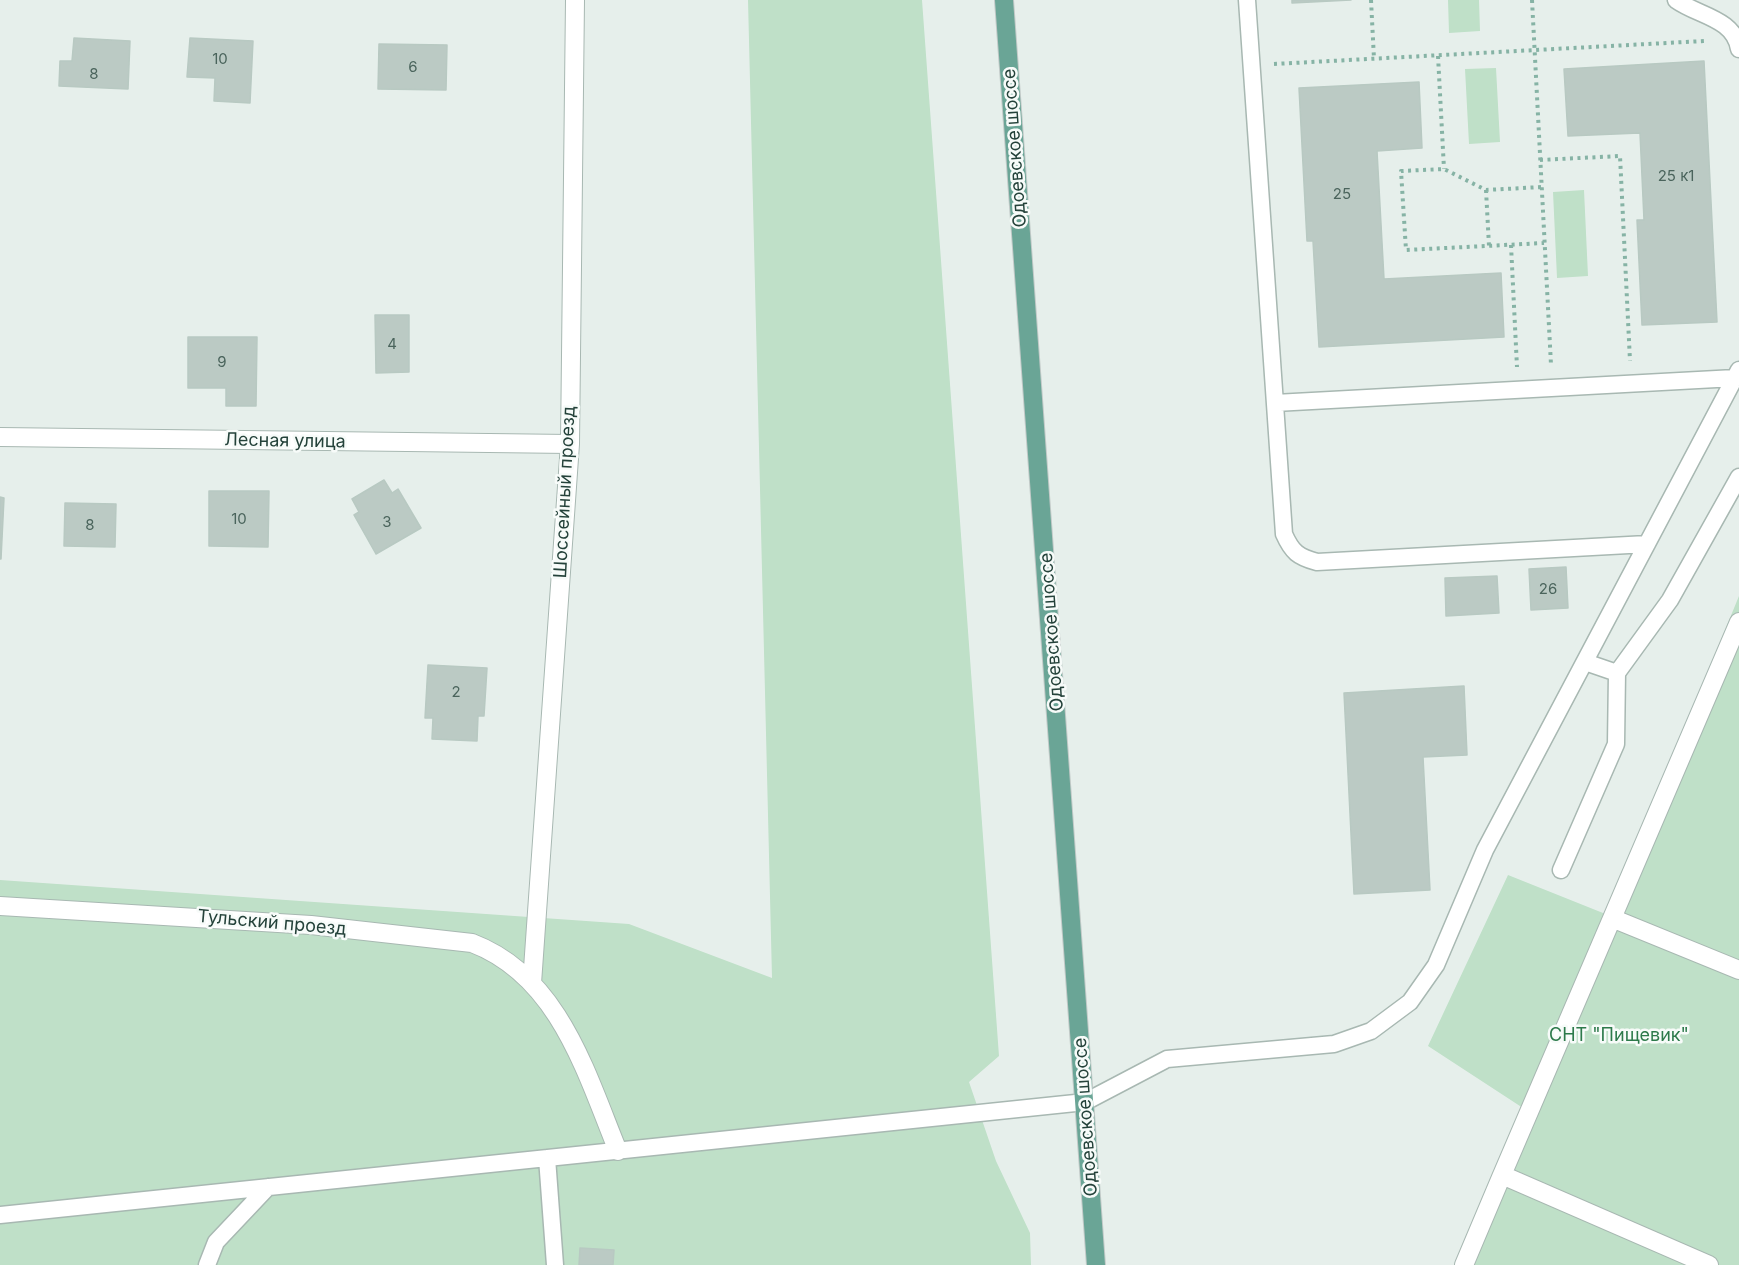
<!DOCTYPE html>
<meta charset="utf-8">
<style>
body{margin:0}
canvas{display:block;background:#e6efeb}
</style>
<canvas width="1739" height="1265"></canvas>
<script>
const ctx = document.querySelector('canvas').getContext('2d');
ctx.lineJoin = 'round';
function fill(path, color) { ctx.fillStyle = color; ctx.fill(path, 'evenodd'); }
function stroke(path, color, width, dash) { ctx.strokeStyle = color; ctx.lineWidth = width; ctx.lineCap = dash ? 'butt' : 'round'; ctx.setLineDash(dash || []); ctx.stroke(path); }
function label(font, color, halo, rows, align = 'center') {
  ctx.font = font + ' Inter,sans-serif'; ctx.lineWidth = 5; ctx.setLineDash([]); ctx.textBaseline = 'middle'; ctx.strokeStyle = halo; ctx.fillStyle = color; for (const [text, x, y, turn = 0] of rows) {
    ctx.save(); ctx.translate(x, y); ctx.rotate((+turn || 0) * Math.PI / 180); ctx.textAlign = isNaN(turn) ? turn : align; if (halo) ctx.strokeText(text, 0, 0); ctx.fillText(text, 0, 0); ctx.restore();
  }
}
fill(new Path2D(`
 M748 0H922L999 1056 969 1082 996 1161 1030 1233 1031 1265H0V880L629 924 772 978Z
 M1448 0H1479L1480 31 1449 33Z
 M1496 68 1500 142 1469 144 1465 69Z
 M1584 190 1588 276 1557 278 1553 192Z
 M1739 596V1265H1456L1523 1108 1428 1046 1508 875 1608 915Z`), '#bfe0c8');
const building = new Path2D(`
 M1292 0H1351L1292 3Z
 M74 38 130 41 128 89 59 86 60 61H72Z
 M190 38 253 41 250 103 214 101 215 78 187 77Z
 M379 44 447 45 446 90 378 89Z
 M1704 61 1717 322 1642 325 1637 220H1644L1640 133 1568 136 1564 69Z
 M1419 82 1422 148 1377 151 1384 279 1501 273 1504 337 1319 347 1313 241H1307L1299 88Z
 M375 315H409V372L376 373Z
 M188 337H257L256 406H226V388H188Z
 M384 480 392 493 398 489 421 528 376 554 354 515 359 512 352 499Z
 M209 491H269L268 547 209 546Z
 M0 497 4 498 1 559H0Z
 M65 503 116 504 115 547 64 546Z
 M1566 567 1568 608 1531 610 1529 569Z
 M1497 576 1499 613 1446 616 1445 578Z
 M428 665 487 668 484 716H478L477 741 432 739 433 718H425Z
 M1464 686 1467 755 1423 757 1430 890 1354 894 1344 693Z
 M580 1248 614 1250 613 1265H579Z`);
fill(building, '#bbcac4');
stroke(building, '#b8c9c2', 1.5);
const lane = new Path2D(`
 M1247 0 1284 534C1292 552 1298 557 1317 562L1647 544
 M1676 0C1698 16 1734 18 1739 49
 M1275 403 1735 378
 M1585 662 1617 673 1670 600 1739 477
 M1561 870 1616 744 1617 673
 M547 1158 555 1265
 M0 1215 1085 1102 1167 1059 1334 1044 1371 1031 1410 1002 1436 965 1485 850 1739 370
 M207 1265 216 1242 268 1187`);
const street = new Path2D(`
 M0 437 570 444
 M0 906 311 925 472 943C559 976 586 1073 618 1151
 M1614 919 1739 970
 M532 983 570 444 575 0
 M1464 1265 1502 1175
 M1709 1265 1502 1175 1739 622`);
const primary = new Path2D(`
 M1004 0 1096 1265`);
stroke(lane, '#a8b8b2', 19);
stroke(street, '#a8b8b2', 20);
stroke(primary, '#c2cac8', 20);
stroke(new Path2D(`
 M1371 0 1374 59
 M1532 0 1551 365
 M1438 56 1444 169
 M1274 64 1704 41
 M1540 160 1620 156 1630 361
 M1541 187 1486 190 1444 169 1401 171 1406 250 1544 243
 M1486 190 1489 246
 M1511 245 1517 367`), '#86b3a5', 4, [3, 4.5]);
stroke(lane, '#fff', 16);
stroke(street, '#fff', 18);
stroke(primary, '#6aa596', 18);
label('15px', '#4a645c', null, [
 ["10",220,59],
 ["6",413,67],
 ["8",94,74],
 ["25 к1",1676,176],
 ["25",1342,194],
 ["4",392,344],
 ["9",222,362],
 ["10",239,519],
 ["3",387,522],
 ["8",90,525],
 ["26",1548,589],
 ["2",456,692]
]);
label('18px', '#24423a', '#f7fbf9', [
 ["Одоевское шоссе",1015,148,-94],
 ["Лесная улица",285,441,1],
 ["Шоссейный проезд",565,492,-87],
 ["Одоевское шоссе",1052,632,-94],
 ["Тульский проезд",272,923,5],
 ["Одоевское шоссе",1086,1117,-94]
]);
label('18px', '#2d7a4b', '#f7fbf9', [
 ["СНТ \"Пищевик\"",1619,1036]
]);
</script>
